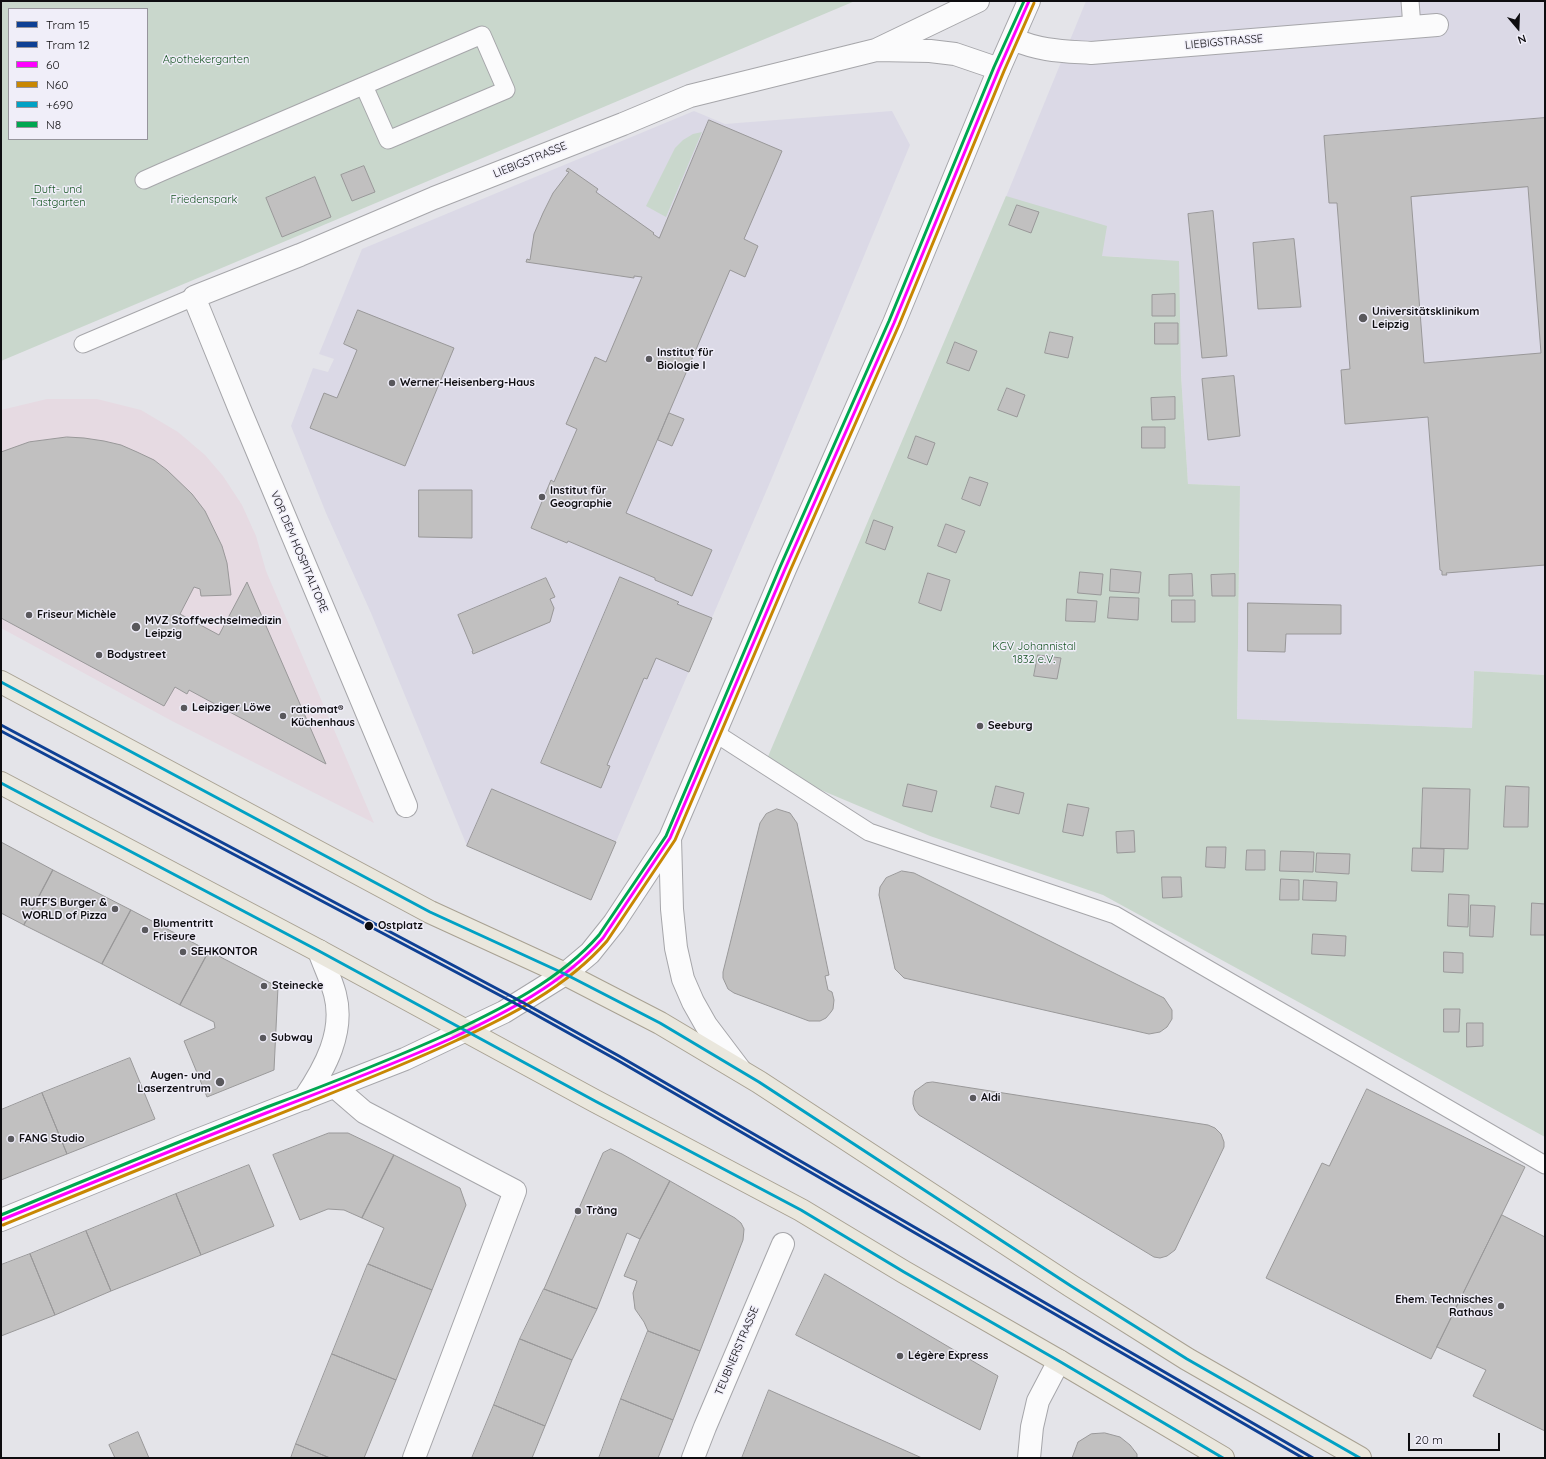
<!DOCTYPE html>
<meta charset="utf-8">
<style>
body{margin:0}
#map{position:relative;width:1546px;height:1459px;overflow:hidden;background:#e4e4e9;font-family:Quicksand,sans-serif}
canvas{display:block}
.frame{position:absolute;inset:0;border:2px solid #0e0d10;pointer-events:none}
.legend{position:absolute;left:8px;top:8px;width:140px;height:132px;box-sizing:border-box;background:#f0eef9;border:1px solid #96949c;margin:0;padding:5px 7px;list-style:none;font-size:12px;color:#0e0d10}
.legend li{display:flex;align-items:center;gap:8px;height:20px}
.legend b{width:20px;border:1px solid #96949c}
.north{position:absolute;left:1498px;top:8px;width:40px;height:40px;-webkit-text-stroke:3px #f0eef9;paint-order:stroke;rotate:161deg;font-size:11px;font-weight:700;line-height:16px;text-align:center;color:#0e0d10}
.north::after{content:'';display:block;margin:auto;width:14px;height:18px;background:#0e0d10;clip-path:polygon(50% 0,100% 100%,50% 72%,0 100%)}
.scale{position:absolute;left:1408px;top:1433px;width:92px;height:18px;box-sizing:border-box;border:2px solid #0e0d10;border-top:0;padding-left:5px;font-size:12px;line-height:14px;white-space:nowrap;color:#0e0d10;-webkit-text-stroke:3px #f0eef9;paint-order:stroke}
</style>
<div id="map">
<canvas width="1546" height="1459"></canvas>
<div class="frame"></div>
<ul class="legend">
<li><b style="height:5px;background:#0e4094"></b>Tram 15</li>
<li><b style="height:5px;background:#0e4094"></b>Tram 12</li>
<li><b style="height:5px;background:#f0f"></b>60</li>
<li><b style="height:5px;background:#c88703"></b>N60</li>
<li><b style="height:5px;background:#01a1c4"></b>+690</li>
<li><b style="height:5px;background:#00a651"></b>N8</li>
</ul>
<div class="north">N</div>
<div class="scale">20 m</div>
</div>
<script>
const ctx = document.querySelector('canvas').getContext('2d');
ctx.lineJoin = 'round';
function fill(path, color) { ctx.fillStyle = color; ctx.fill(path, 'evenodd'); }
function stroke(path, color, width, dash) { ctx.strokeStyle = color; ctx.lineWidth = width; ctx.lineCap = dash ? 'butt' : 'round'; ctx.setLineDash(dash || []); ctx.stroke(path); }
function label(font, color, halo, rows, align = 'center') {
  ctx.font = font + ' Quicksand,sans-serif'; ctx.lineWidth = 3; ctx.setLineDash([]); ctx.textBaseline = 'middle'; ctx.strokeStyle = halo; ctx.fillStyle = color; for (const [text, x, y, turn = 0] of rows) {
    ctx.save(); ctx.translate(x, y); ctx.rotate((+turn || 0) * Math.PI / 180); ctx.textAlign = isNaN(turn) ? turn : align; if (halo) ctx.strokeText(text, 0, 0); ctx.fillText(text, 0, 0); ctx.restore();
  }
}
fill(new Path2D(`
 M47 399H97L141 410 178 432 205 455 223 476 242 505 256 536 266 571 374 823 172 721 1 628V410Z`), '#e6dae2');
fill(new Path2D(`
 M1086 1H1545V675L1474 671 1472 728 1237 719 1240 486 1188 484 1181 375 1120 257 1102 256 1006 197Z
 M694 111 725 124 892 111 910 145 771 480 591 900 467 846 371 613 326 513 291 426 313 368 328 372 334 359 319 354 362 249Z`), '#dbd9e6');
fill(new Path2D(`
 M1 1H855L1 361ZM9 9H147V139H9Z
 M702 132 666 217 646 206 675 148 683 140 693 134Z
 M1006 196 1107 226 1102 256 1179 261 1181 375 1188 484 1240 486 1237 719 1472 728 1474 671 1545 675V1137L1103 895 930 836 764 766Z`), '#c9d7cc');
const building = new Path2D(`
 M1545 118V565L1446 573 1447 575H1442V571L1440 570 1428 417 1345 424 1341 370 1350 369 1337 203H1329L1324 136ZM1528 187 1541 353 1424 363 1411 197Z
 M709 120 782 151 744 239 758 246 745 277 730 270 626 513 712 550 692 596 655 580V578L568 541 567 543 531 528 551 480 554 482 577 429 566 424 595 357 606 362 642 277 634 276V278L526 262 527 259 530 260 534 234 543 213 553 193 569 172 566 171 568 168 598 189 596 192 654 233 653 234 659 238Z
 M364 166 375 192 352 201 341 175Z
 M315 177 331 217 282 237 266 198Z
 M1017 205 1039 212 1031 233 1009 225Z
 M1213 211 1227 356 1202 358 1188 214Z
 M1294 239 1301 307 1258 309 1253 243Z
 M1175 294V316H1152V295Z
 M358 310 454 348 405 466 310 428 324 393 337 398 348 372 357 350 344 344Z
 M1155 323H1178V344H1155Z
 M1050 332 1073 337 1068 358 1045 353Z
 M955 342 977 351 969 371 947 363Z
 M1234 376 1240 436 1208 440 1202 379Z
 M1007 388 1025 395 1017 417 998 410Z
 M1175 397V419L1152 420 1151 398Z
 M669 413 684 419 672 446 658 440Z
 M1142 427H1165V448H1142Z
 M916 436 935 443 927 465 908 458Z
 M67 437 84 438 104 441 121 445 137 452 154 460 167 470 192 494 205 511 222 546 227 563 231 595 201 596 200 589 194 587 180 614 219 635 247 582 326 764 189 690 187 694 175 687 164 706 1 618V452L29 442Z
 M970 477 988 483 980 506 962 499Z
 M419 490H472V538L419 537Z
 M874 520 893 527 885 550 866 543Z
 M946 524 965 531 956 553 938 546Z
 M1111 569 1141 572 1139 593 1110 591Z
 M1080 572 1103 574 1101 595 1078 593Z
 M928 573 950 580 941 611 919 603Z
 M1192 574 1193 596H1169V575Z
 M1235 574V596H1212L1211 575Z
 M620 577 679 602 677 604 712 618 689 672 656 658 647 679 644 678 607 765 610 766 601 788 541 763Z
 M546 578 555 597 550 599 554 608 550 622 473 654 472 651H473L458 615Z
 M1110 597 1139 598 1138 620 1108 618Z
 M1067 599 1097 601 1095 622 1066 621Z
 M1172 600H1195V622H1172Z
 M1248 603 1341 605V634H1286L1285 652 1248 651Z
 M1038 655 1061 658 1057 679 1034 676Z
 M908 784 937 791 932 812 903 806Z
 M996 786 1024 793 1019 814 991 807Z
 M1506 786 1529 787 1528 827H1504Z
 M1423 788 1470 789 1468 849 1421 848Z
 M492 789 616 842 591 900 467 846Z
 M1068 804 1089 808 1083 836 1063 832Z
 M777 809 790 813 797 823 829 975 825 976 828 990 832 992 834 1000 833 1009 831 1012 826 1018 820 1021H809L734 993 728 989 723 978V972L760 823 766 814Z
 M1134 831 1135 852 1117 853 1116 832Z
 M1 842 53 870 24 925 1 913Z
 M1207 847H1226L1225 868 1206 867Z
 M1413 848 1444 849 1443 872 1412 871Z
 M1247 850H1265V870H1246Z
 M1281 851 1314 852 1313 872 1280 871Z
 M1317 853 1350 854 1349 874 1316 872Z
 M53 870 131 910 102 964 24 925Z
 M902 871 914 873 1164 998 1172 1010V1019L1167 1027 1160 1032 1149 1034 904 978 895 969 879 895 880 887 886 878Z
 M1162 877H1181L1182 897 1163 898Z
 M1281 879 1299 880V900H1280Z
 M1304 880 1337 882 1336 901 1303 900Z
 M1449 894 1469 895 1468 927 1448 926Z
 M1532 903 1545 904V935H1531Z
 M1471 905 1495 906 1493 937 1470 936Z
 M131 910 209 951 180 1005 102 964Z
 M1313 934 1346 936 1345 956 1312 954Z
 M209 951 278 987 274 1070 207 1097 184 1041 215 1028 214 1022 180 1005Z
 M1444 952 1463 953V973L1444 972Z
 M1444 1009H1460L1459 1032H1444Z
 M1467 1023H1483V1046L1467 1047Z
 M130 1058 155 1119 67 1154 42 1093Z
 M933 1082 1208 1125 1215 1128 1221 1134 1224 1142V1147L1175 1250 1167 1256 1160 1258 1154 1257 919 1115 915 1110 913 1104V1098L915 1091 926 1083Z
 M1367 1089 1525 1167 1431 1359 1266 1278 1322 1163 1329 1166Z
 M42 1093 67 1154 1 1180V1110Z
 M329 1133H348L394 1155 362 1218 344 1210 328 1209 300 1220 273 1155Z
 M611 1149 622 1154 670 1181 640 1239 627 1233 597 1309 544 1289 599 1162 603 1153Z
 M394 1155 460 1188 466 1205 432 1290 368 1264 384 1228 362 1218Z
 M249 1165 274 1226 201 1255 176 1194Z
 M670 1181 735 1218 741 1223 744 1229 743 1240 700 1351 648 1331 644 1322 635 1309 633 1293 637 1281 624 1276 640 1239Z
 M176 1194 201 1255 111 1291 86 1231Z
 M1502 1215 1545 1237V1431L1473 1396 1486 1370 1437 1347Z
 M86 1231 111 1291 55 1315 30 1254Z
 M30 1254 55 1315 1 1336V1265Z
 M368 1264 432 1290 396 1380 332 1354Z
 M825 1274 998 1376 980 1430 796 1335Z
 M544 1289 597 1309 572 1360 520 1339Z
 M648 1331 700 1351 673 1420 621 1399Z
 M520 1339 572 1360 545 1426 494 1405Z
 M332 1354 396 1380 364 1458H330L296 1444Z
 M769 1390 922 1458H742Z
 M621 1399 673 1420 658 1458H599Z
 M494 1405 545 1426 532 1458H472Z
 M138 1432 149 1458H115L109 1445Z
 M1105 1433 1120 1437 1130 1445 1137 1454V1458H1072L1078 1442 1091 1434Z
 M296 1444 330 1458H291Z`);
fill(building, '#c1c0c0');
stroke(building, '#999899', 1);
const service = new Path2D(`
 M1410 1 1412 27
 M144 180 162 172 482 35 506 90 388 140 364 86
 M83 344 194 297
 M715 733 869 832 1115 915 1545 1165`);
const minor = new Path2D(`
 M978 1 876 50 930 51 955 54 999 69
 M1013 39C1040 51 1062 51 1091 53L1437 25
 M406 806 240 410 194 297 300 255 434 198 623 124 690 96 876 50
 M335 1087 364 1112 515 1191 414 1458
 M693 1458 705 1427 783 1244
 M1029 1458 1032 1427 1038 1401 1059 1361`);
const tertiary = new Path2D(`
 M740 1070 706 1025 693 1002 683 979 676 948 672 909 670 838 785 569 894 323 999 69 1029 1
 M304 1099C325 1068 345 1032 335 994 331 979 324 965 319 951
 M1 1220 190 1143 405 1059 504 1012 565 974 590 953 614 923 670 838`);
const primary = new Path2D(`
 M1 682 430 912 565 974 660 1023 759 1082 1071 1286 1187 1359 1360 1458
 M1 783 319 951 595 1101 801 1210 904 1272 1059 1361 1223 1458`);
stroke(service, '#a6a6aa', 19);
stroke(minor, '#a6a6aa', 24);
stroke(tertiary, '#a6a6aa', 24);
stroke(primary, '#a8a192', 24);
stroke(service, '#fbfbfc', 17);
stroke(minor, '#fbfbfc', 22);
stroke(tertiary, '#fbfbfc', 22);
stroke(primary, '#eae7dd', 22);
stroke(new Path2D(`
 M1 1220C89 1184 177 1148 266 1113 328 1089 390 1066 450 1039 505 1013 563 984 603 938L670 838 785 569 894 323 999 69 1029 1`), '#f0f', 3);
stroke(new Path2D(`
 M3 1225C91 1189 180 1152 269 1118 331 1093 393 1070 453 1042 508 1017 566 988 607 941L675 840 790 571 899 325 1004 71 1034 3`), '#c88703', 3);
stroke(new Path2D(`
 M1 682 430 912 565 974 660 1023 759 1082 1071 1286 1187 1359 1360 1458
 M1 783 319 951 595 1101 801 1210 904 1272 1059 1361 1223 1458`), '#01a1c4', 3);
stroke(new Path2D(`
 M1 1215C90 1178 178 1142 267 1107 329 1084 390 1060 450 1033 503 1008 560 980 599 935L666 836 780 567 889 321 994 67 1024 1`), '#00a651', 3);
stroke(new Path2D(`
 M1 725 522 1002 619 1056 1313 1458`), '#0e4094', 3);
stroke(new Path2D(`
 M1 731 520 1006 617 1060 1303 1458`), '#0e4094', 3);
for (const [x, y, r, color] of [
 [1363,318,5,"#59585c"],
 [649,359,4,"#59585c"],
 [392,383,4,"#59585c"],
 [542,497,4,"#59585c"],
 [29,615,4,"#59585c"],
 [136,627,5,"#59585c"],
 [99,655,4,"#59585c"],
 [184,708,4,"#59585c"],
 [283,716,4,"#59585c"],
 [980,726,4,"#59585c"],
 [115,909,4,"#59585c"],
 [369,926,5,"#0e0d10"],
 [145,930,4,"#59585c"],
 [183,952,4,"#59585c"],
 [264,986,4,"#59585c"],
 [263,1038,4,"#59585c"],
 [220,1082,5,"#59585c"],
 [973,1098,4,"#59585c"],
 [11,1139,4,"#59585c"],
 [578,1211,4,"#59585c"],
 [1501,1306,4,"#59585c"],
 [900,1356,4,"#59585c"]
]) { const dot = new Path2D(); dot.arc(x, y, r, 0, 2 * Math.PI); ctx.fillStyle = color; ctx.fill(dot); stroke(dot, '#f0eef9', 1.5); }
label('11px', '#0e0d10', '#f0eef9', [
 ["LIEBIGSTRASSE",1224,42,-5],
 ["LIEBIGSTRASSE",530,160,-22],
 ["VOR DEM HOSPITALTORE",299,552,67],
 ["TEUBNERSTRASSE",737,1351,-67]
]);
label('11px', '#155421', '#f0eef9', [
 ["Apothekergarten",206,60],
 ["Duft- und",58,190],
 ["Tastgarten",58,203],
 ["Friedenspark",204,200],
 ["KGV Johannistal",1034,647],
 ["1832 e.V.",1034,660]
]);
label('bold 11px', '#0e0d10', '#f0eef9', [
 ["Universitätsklinikum",1372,312],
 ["Leipzig",1372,325],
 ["Institut für",657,353],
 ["Biologie I",657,366],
 ["Werner-Heisenberg-Haus",400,383],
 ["Institut für",550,491],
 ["Geographie",550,504],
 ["Friseur Michèle",37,615],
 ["MVZ Stoffwechselmedizin",145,621],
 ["Leipzig",145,634],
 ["Bodystreet",107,655],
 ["Leipziger Löwe",192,708],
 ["ratiomat®",291,710],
 ["Küchenhaus",291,723],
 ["Seeburg",988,726],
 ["RUFF'S Burger &",107,903,"right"],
 ["WORLD of Pizza",107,916,"right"],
 ["Blumentritt",153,924],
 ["Friseure",153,937],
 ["SEHKONTOR",191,952],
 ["Steinecke",272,986],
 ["Subway",271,1038],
 ["Augen- und",211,1076,"right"],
 ["Laserzentrum",211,1089,"right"],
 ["Aldi",981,1098],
 ["FANG Studio",19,1139],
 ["Trăng",586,1211],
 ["Ehem. Technisches",1493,1300,"right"],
 ["Rathaus",1493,1313,"right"],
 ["Légère Express",908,1356]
], 'left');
label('bold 11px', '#0e0d10', '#f0eef9', [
 ["Ostplatz",378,926]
], 'left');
</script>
